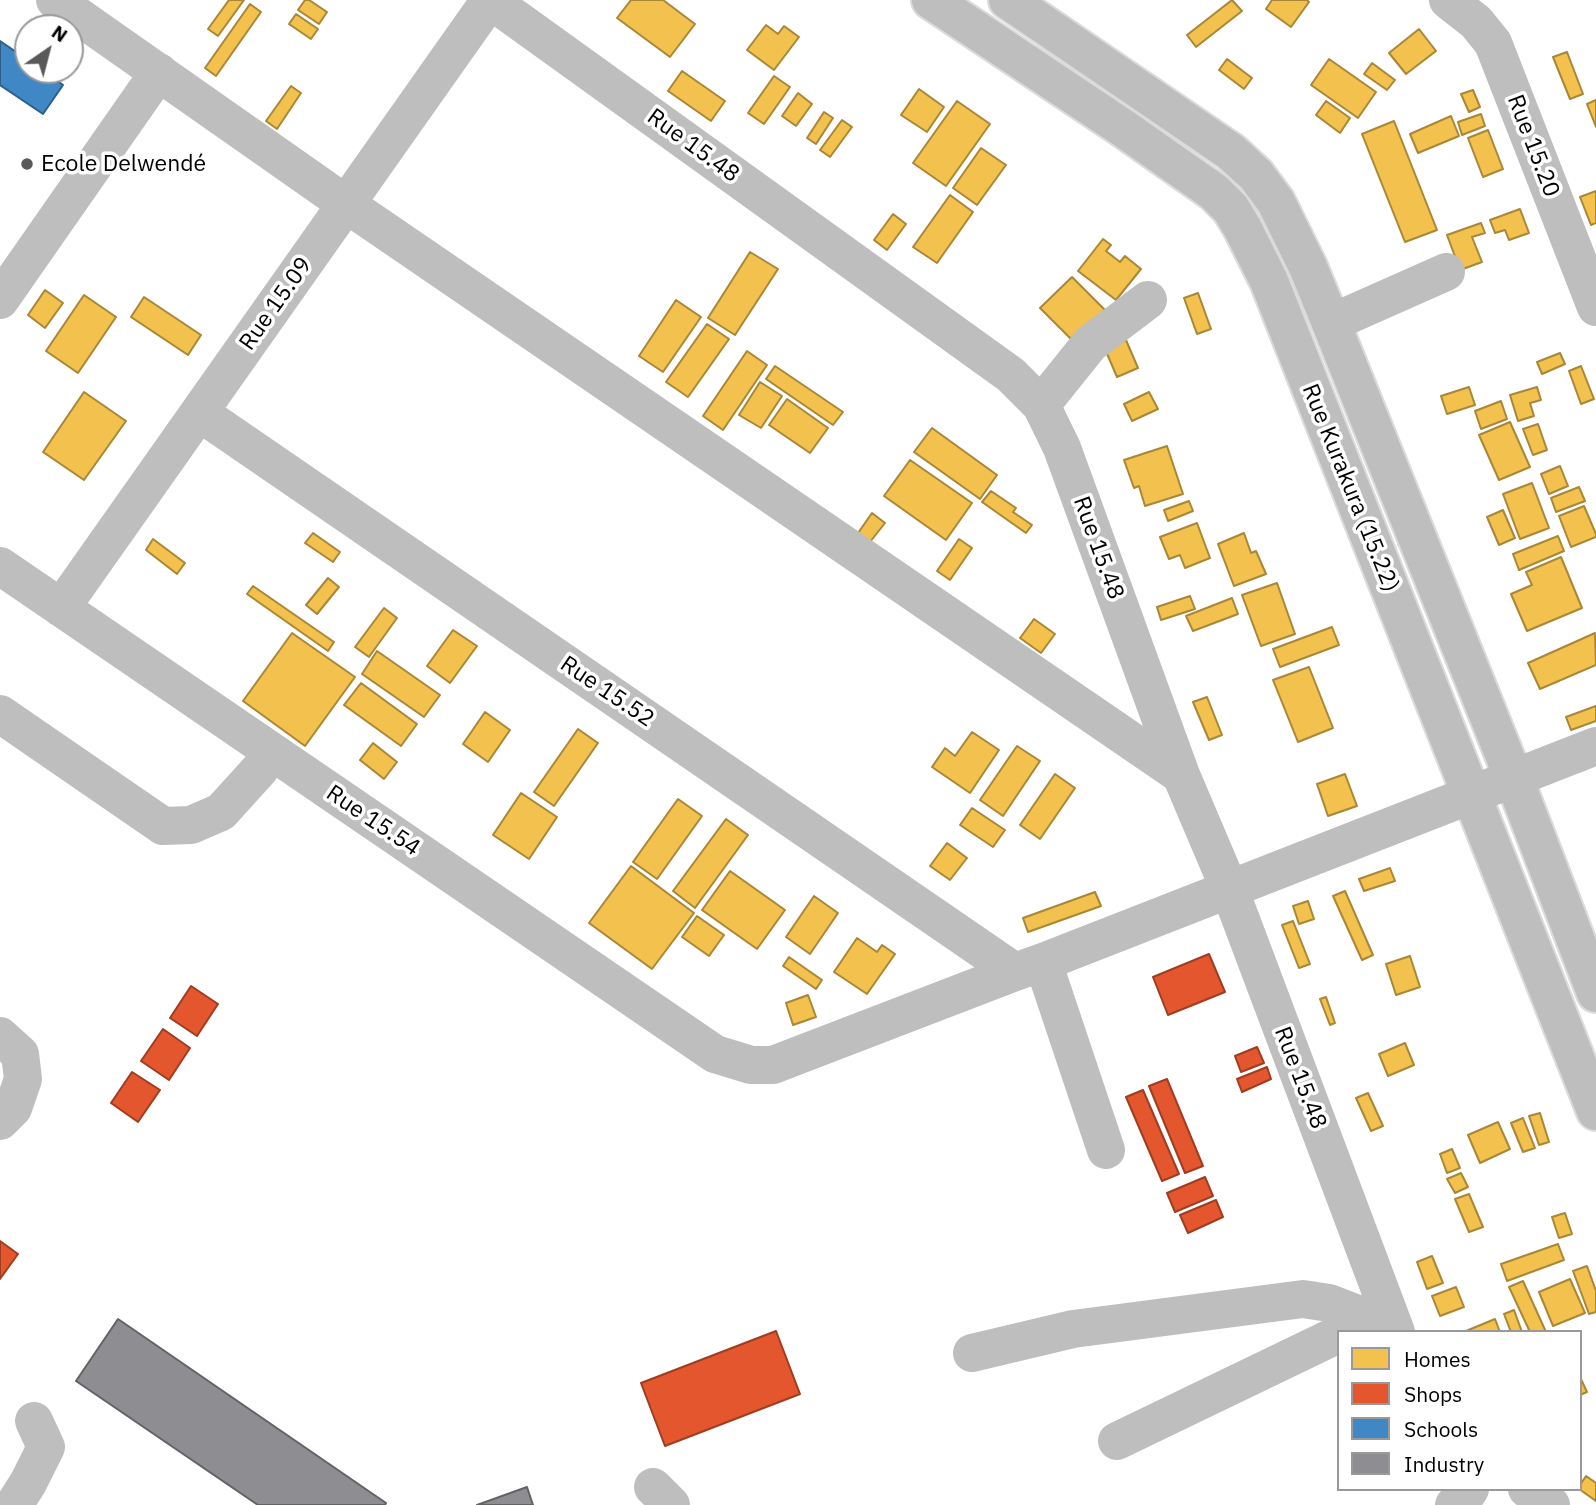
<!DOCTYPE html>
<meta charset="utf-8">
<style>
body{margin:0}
#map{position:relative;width:1596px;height:1505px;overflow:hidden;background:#fff;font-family:"IBM Plex Sans",sans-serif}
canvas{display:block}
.legend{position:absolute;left:1337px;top:1330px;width:245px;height:161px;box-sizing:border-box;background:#fff;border:2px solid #999;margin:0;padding:9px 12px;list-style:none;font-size:21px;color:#000}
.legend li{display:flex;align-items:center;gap:14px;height:35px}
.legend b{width:35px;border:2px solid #999}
.north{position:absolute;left:14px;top:14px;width:70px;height:70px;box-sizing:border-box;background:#fff;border:2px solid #999;border-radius:50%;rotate:35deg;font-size:19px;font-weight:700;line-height:28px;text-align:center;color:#000}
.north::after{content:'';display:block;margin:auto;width:24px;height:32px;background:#595959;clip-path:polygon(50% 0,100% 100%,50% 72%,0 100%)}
</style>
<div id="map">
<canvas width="1596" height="1505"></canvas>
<ul class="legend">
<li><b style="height:19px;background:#f2c14e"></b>Homes</li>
<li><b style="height:19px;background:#e4572e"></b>Shops</li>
<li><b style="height:19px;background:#3f88c5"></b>Schools</li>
<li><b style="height:19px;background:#8d8d92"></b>Industry</li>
</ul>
<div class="north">N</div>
</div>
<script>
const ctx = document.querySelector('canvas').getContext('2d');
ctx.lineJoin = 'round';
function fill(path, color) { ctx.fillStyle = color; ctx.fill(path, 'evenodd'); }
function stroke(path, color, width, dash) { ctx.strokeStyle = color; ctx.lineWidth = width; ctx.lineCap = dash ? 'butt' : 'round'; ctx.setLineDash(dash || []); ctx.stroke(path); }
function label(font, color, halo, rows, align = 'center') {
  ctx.font = font + ' "IBM Plex Sans",sans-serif'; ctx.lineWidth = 7; ctx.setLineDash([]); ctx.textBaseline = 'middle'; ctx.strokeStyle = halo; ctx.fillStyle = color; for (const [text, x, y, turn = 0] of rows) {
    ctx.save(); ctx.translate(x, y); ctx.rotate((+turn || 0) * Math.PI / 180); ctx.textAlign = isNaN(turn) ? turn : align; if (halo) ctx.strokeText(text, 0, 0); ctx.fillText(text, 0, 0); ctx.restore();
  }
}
const homes = new Path2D(`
 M229 0H244L218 36 208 29Z
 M305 0H309L327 12 319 24 298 10Z
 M631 0H663L695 24 670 57 617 18Z
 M1232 0 1242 11 1196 47 1187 35Z
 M1272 0H1307L1309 2 1291 27 1266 9Z
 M250 4 261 12 216 76 205 68Z
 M296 14 318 29 311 39 289 24Z
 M766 25 778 34 784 26 799 37 774 70 747 50Z
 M1419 29 1436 51 1406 74 1389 53Z
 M1567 52 1583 94 1570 99 1553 57Z
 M1227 59 1252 78 1244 89 1219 70Z
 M1329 59 1376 92 1358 118 1311 85Z
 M1372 63 1395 80 1387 90 1364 74Z
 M682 71 725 101 711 121 668 91Z
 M774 76 790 87 764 124 748 113Z
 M291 86 301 93 277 129 266 121Z
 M919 89 944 107 927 132 901 115Z
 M1473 90 1480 107 1469 112 1461 94Z
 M798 93 812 104 796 126 782 116Z
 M1596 100V127L1587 104Z
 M957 101 990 124 946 186 913 163Z
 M1326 101 1350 118 1340 133 1316 115Z
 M824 112 833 118 816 144 807 138Z
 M1481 114 1485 126 1462 135 1458 122Z
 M1451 116 1459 136 1418 153 1410 134Z
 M842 120 852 127 830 157 820 150Z
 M1394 121 1437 230 1405 242 1362 134Z
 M1488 130 1503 169 1483 177 1468 138Z
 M981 148 1006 165 977 205 953 188Z
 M1596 191V223L1591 225 1580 197Z
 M950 195 973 212 937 263 913 247Z
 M1520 209 1529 233 1509 240 1505 230 1495 233 1490 220Z
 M893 214 906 224 887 250 874 240Z
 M1481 223 1485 233 1472 237 1482 262 1460 270 1447 235Z
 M1103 239 1111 245 1106 251 1120 262 1125 256 1141 269 1116 300 1078 271Z
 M750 252 778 269 735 335 708 318Z
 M1072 277 1108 313 1076 344 1040 308Z
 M45 290 63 303 45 328 28 315Z
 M1198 293 1211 329 1197 334 1184 298Z
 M84 295 116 317 78 373 46 351Z
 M144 297 201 335 188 355 131 317Z
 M676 300 701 317 663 372 639 356Z
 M707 324 729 339 688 397 666 382Z
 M1126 340 1138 368 1117 377 1105 349Z
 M747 351 767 365 723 430 703 416Z
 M1560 353 1565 364 1542 374 1537 362Z
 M775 366 843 412 833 425 766 379Z
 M1581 366 1594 399 1581 404 1569 371Z
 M760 382 782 396 761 428 739 415Z
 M1469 387 1475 405 1447 414 1441 396Z
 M1537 387 1541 400 1530 403 1534 416 1518 421 1510 395Z
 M84 392 126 421 84 480 43 452Z
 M1149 392 1158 409 1132 421 1124 404Z
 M787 399 828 428 810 453 769 425Z
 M1501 401 1507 419 1481 429 1475 411Z
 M1510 422 1530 467 1499 480 1479 435Z
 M1538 424 1547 450 1533 455 1523 429Z
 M932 428 997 475 980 499 914 452Z
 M1167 446 1183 494 1145 506 1139 486 1134 488 1124 460Z
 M910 460 972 503 946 540 884 496Z
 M1560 466 1568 486 1549 494 1541 474Z
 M1532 483 1549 528 1520 539 1503 494Z
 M1579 487 1585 501 1556 512 1551 498Z
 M991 491 1016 508 1013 512 1032 525 1026 533 982 502Z
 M1189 501 1193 511 1168 521 1164 510Z
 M1584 506 1596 534V537L1571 547 1559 516Z
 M1503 510 1515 538 1499 545 1487 517Z
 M872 513 885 523 870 542 858 533Z
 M1197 523 1210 558 1185 568 1180 555 1169 559 1160 537Z
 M313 533 340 552 333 562 305 543Z
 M1244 533 1251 553 1256 551 1266 574 1234 586 1218 544Z
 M1558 536 1564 551 1519 570 1513 554Z
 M153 539 185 563 177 574 146 550Z
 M959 539 972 548 950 580 937 571Z
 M1561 557 1582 608 1527 631 1511 594 1532 585 1526 572Z
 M328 578 339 587 317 614 306 605Z
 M1277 583 1295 634 1261 646 1242 595Z
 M253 586 334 642 328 651 247 594Z
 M1190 596 1195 609 1161 620 1157 607Z
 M1232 598 1238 614 1193 631 1186 616Z
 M384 608 397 618 369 657 355 647Z
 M1034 619 1055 634 1041 653 1020 638Z
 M1332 627 1339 645 1280 667 1273 649Z
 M453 630 477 646 450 683 427 666Z
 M292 633 355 677 305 746 243 701Z
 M1595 633 1596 665 1540 689 1528 663Z
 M377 651 440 695 424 717 362 674Z
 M1309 667 1333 728 1298 742 1273 680Z
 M361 683 417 724 401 746 344 705Z
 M1207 697 1222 735 1209 740 1193 702Z
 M1596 706V721L1571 730 1566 717Z
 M485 712 510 730 488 762 463 744Z
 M578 729 598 743 554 806 534 792Z
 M972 732 999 750 970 793 932 767 945 748 955 756Z
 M373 743 397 762 384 779 360 760Z
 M1017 746 1040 761 1003 816 980 800Z
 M1055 774 1075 788 1040 839 1020 825Z
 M1345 774 1357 806 1328 816 1317 784Z
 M521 793 557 817 529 859 493 835Z
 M678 799 702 816 657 879 633 862Z
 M972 808 1005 830 993 847 960 825Z
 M726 819 748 835 695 908 673 891Z
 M947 843 967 858 950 880 930 866Z
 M631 866 694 913 652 969 589 923Z
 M1390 868 1395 881 1364 891 1359 879Z
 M730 871 785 910 757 949 702 910Z
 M1345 891 1373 955 1362 960 1333 896Z
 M1095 892 1101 906 1028 932 1023 918Z
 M814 896 838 913 810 954 786 937Z
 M1308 901 1314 919 1299 924 1293 906Z
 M697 916 724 935 709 956 682 937Z
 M1293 921 1310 964 1299 968 1282 925Z
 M857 938 877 952 882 945 895 954 867 994 834 972Z
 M1410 956 1420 987 1396 995 1386 964Z
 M789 957 822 980 816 989 783 966Z
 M808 995 816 1017 793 1025 786 1003Z
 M1326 997 1335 1023 1330 1025 1320 999Z
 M1405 1043 1414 1065 1388 1076 1379 1054Z
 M1368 1093 1383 1126 1371 1131 1356 1098Z
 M1540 1113 1549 1142 1539 1145 1529 1116Z
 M1523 1118 1535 1148 1523 1152 1511 1123Z
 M1498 1122 1510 1149 1480 1163 1468 1135Z
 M1452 1149 1460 1168 1447 1173 1440 1154Z
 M1461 1173 1468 1187 1455 1193 1447 1179Z
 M1469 1194 1483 1227 1469 1232 1455 1199Z
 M1565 1213 1572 1234 1559 1238 1552 1217Z
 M1558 1244 1564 1260 1507 1281 1501 1264Z
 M1432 1256 1443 1283 1427 1289 1417 1262Z
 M1587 1266 1596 1291V1312L1589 1314 1573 1271Z
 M1570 1279 1585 1313 1553 1326 1539 1292Z
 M1523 1281 1546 1332H1530L1509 1287Z
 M1456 1287 1464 1307 1440 1316 1432 1296Z
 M1514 1310 1522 1332H1511L1504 1314Z
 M1495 1319 1500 1332H1467L1466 1331Z
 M1580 1377 1587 1392 1580 1395Z
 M1586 1476 1596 1483V1501L1579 1489 1580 1485Z`);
fill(homes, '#f2c14e');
stroke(homes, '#a98737', 2);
const shops = new Path2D(`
 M1209 954 1225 992 1168 1015 1153 977Z
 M191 986 218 1004 197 1036 170 1018Z
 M163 1029 190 1048 169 1080 141 1061Z
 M1257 1047 1264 1063 1241 1072 1235 1056Z
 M1267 1067 1271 1079 1242 1092 1237 1079Z
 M132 1072 160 1090 138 1122 111 1103Z
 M1167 1079 1203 1166 1185 1173 1149 1086Z
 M1143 1090 1179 1174 1162 1181 1126 1097Z
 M1205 1177 1213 1196 1175 1212 1167 1193Z
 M1216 1200 1223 1217 1188 1233 1180 1215Z
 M0 1241 18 1254 0 1279Z
 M776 1331 800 1394 665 1446 641 1383Z`);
fill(shops, '#e4572e');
stroke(shops, '#a03d20', 2);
const schools = new Path2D(`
 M0 41 28 60V70H42L63 85 43 114 0 85Z`);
fill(schools, '#3f88c5');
stroke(schools, '#2c5f8a', 2);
const industry = new Path2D(`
 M118 1319 386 1503 385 1505H258L76 1381Z
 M527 1487 533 1505H477Z`);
fill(industry, '#8d8d92');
stroke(industry, '#636366', 2);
const major = new Path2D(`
 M931 0 1123 128 1214 192 1231 209 1243 229 1269 281 1596 1111
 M1008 0 1231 152 1256 175 1276 202 1308 267 1331 323 1514 779 1596 993`);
stroke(major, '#dbdbdb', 42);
stroke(new Path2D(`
 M55 0 346 204 1181 775
 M490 0 1011 375 1041 405 1062 448 1181 775 1229 888 1396 1332
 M1448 0 1476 22 1493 43 1596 307
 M0 300 159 72
 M1331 323 1446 272
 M1041 405 1090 344 1148 300
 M200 413 1015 972
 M0 566 715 1054 751 1065H773L1015 972 1043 962 1596 746
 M61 608 490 0
 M0 714 163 826 191 825 221 812 260 769 271 752
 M1043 962 1106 1150
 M0 1036 20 1054 23 1079 13 1108 0 1121
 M972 1353 1073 1329 1303 1299 1329 1303 1394 1328
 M1117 1441 1339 1334
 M653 1487 671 1505
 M1527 1489 1551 1505
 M14 1505 28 1483 46 1447 34 1421
 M1454 1505 1464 1498 1470 1489`), '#bebebe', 38);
stroke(major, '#bebebe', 38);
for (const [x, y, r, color] of [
 [27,164,7,"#595959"]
]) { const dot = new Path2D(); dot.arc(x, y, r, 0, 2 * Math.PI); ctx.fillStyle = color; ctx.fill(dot); stroke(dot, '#fff', 2.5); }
label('23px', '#000', '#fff', [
 ["Rue 15.48",693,146,36],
 ["Rue 15.20",1533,146,69],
 ["Rue 15.09",276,304,-55],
 ["Rue Kurakura (15.22)",1350,488,68],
 ["Rue 15.48",1098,548,70],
 ["Rue 15.52",607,692,34],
 ["Rue 15.54",373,821,34],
 ["Rue 15.48",1300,1078,69]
]);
label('23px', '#000', '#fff', [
 ["Ecole Delwendé",41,164]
], 'left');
</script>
